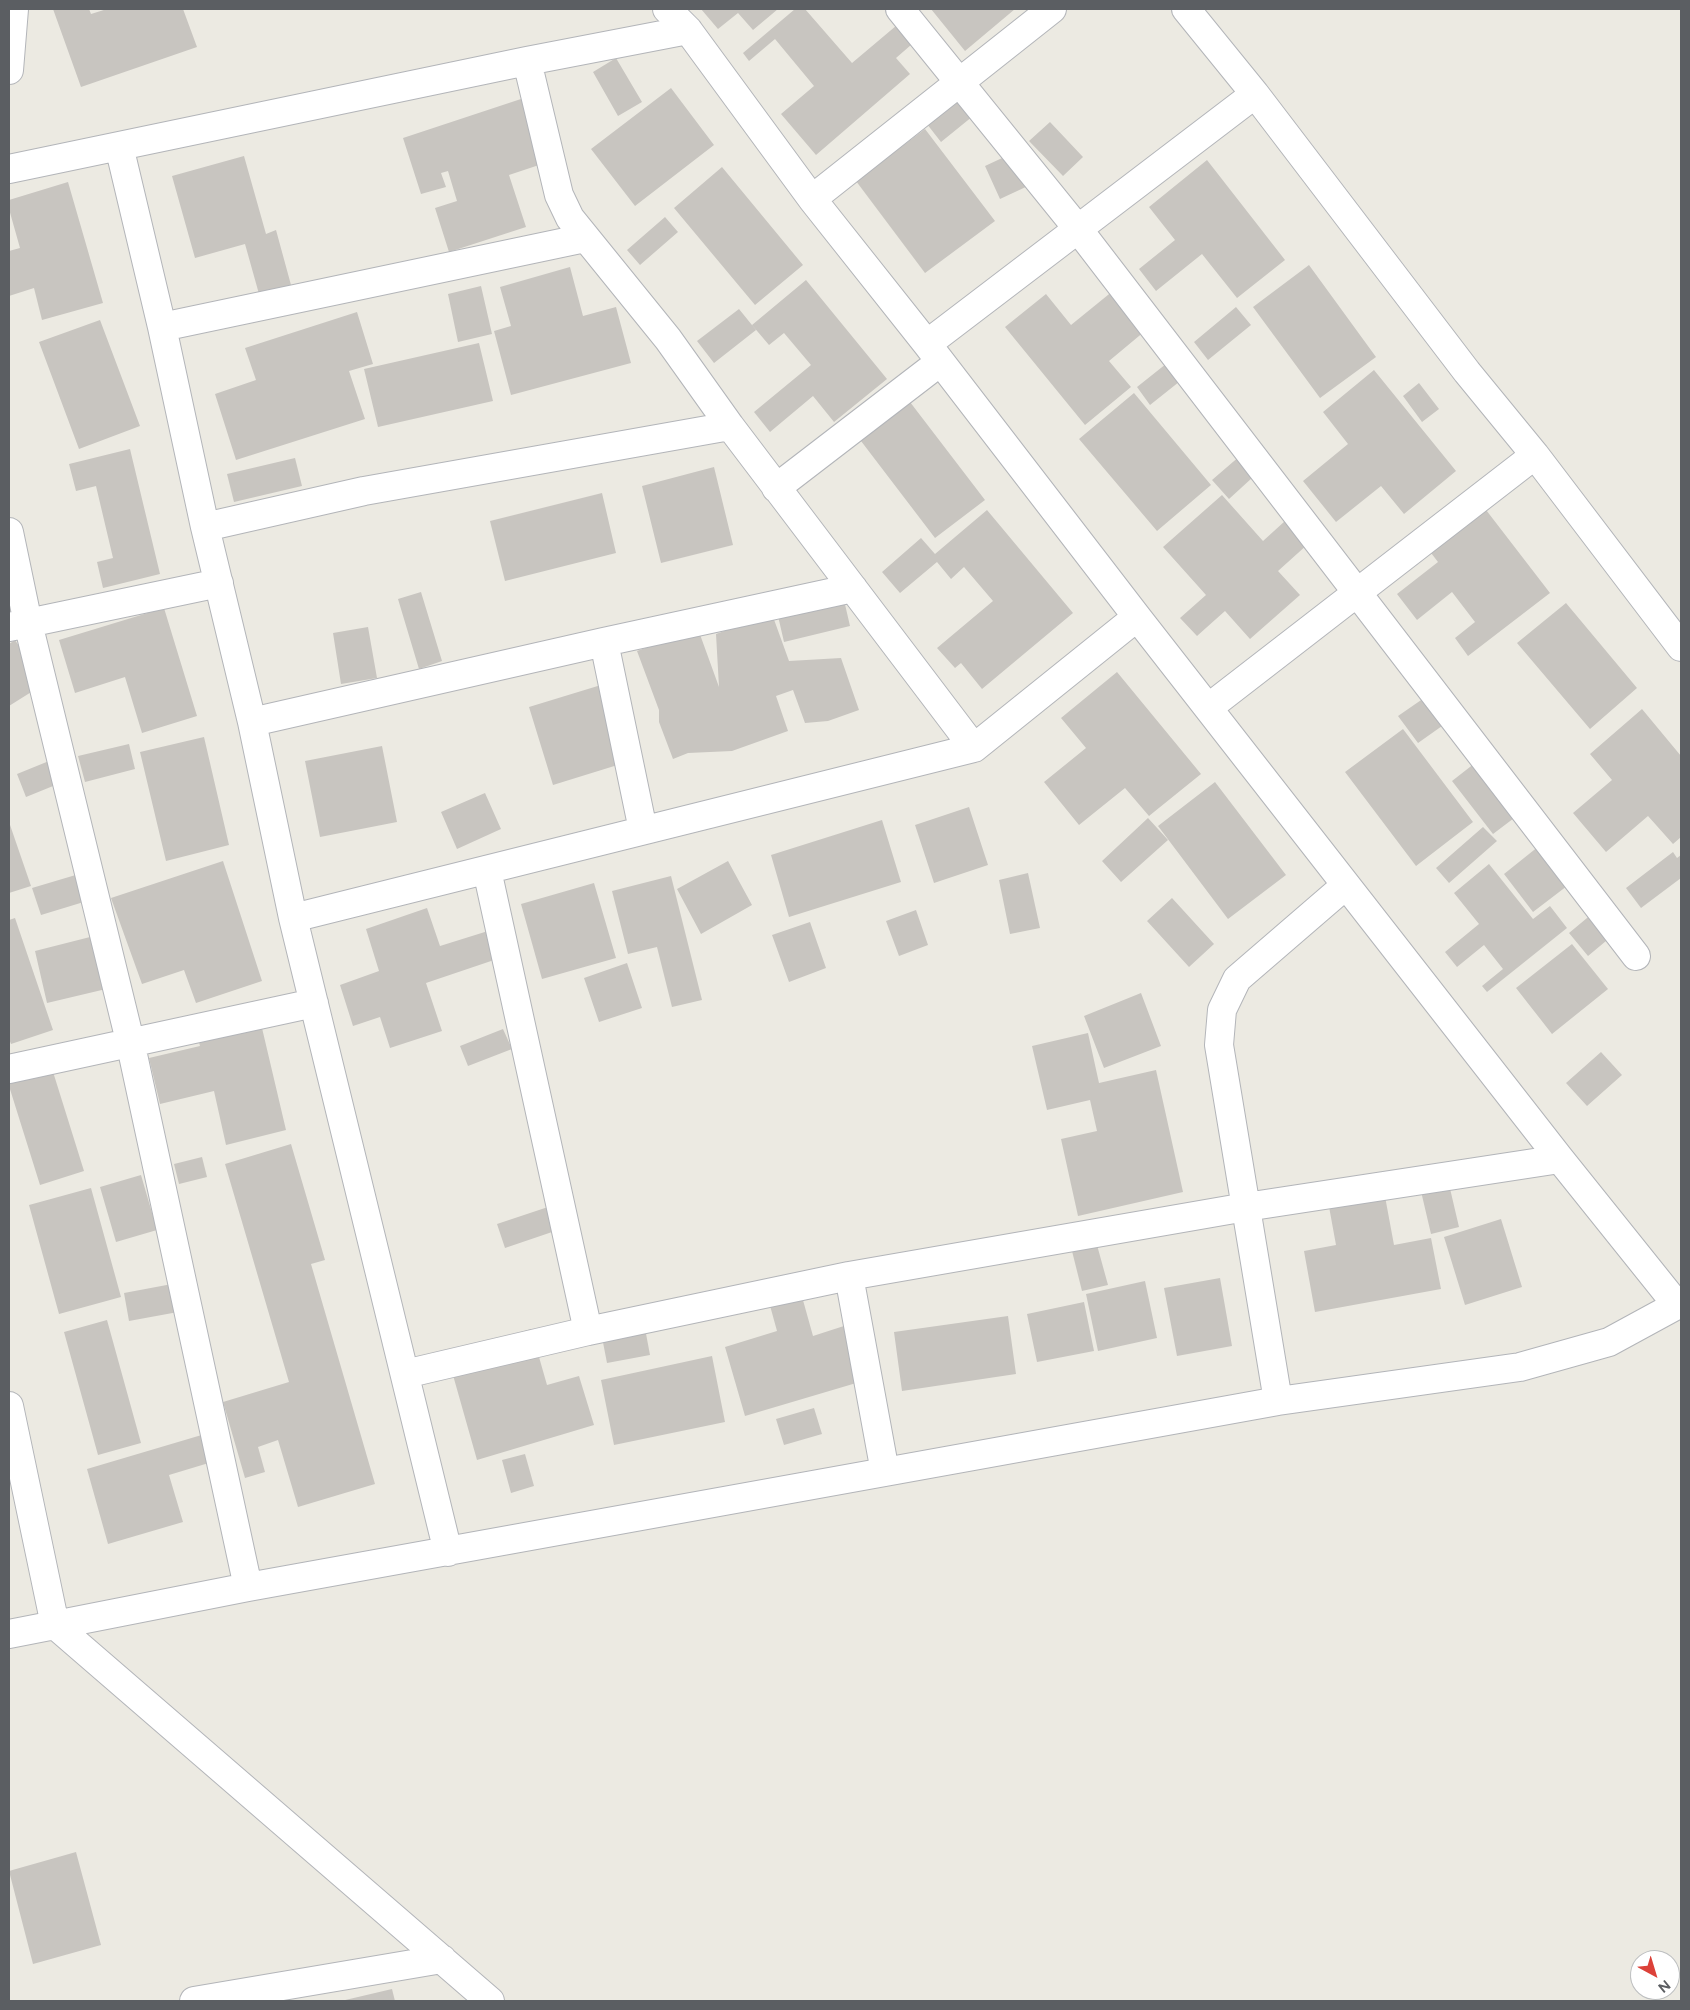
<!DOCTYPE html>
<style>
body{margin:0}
#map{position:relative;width:1690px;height:2010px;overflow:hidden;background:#eceae2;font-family:Figtree,sans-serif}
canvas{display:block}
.frame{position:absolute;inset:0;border:10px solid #5b5e62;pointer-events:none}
.north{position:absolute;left:1630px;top:1950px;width:50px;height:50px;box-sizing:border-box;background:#fff;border:1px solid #bdbfc0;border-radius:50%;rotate:141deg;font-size:14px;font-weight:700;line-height:20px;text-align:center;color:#5b5e62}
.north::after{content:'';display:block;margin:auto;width:18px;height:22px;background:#dc4139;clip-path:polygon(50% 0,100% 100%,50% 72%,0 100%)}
</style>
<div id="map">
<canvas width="1690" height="2010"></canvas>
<div class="frame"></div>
<div class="north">N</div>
</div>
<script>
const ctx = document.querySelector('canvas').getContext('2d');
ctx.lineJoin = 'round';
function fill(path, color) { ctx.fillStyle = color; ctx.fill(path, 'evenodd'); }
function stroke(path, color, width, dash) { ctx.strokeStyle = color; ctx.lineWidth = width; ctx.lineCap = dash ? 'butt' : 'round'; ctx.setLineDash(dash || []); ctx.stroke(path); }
fill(new Path2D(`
 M53 9H89L91 14 107 9H183L197 47 81 87Z
 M701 9H778L753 30 738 13 718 29Z
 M795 9H805L852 63 903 20 919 38 896 58 910 74 816 155 781 114 814 86 775 39 749 61 743 53Z
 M931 9H1015L965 51Z
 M616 58 642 102 618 116 593 72Z
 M671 88 714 145 635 206 591 149Z
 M960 89 978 112 941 142 923 119Z
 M527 97 548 162 509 175 526 227 449 252 435 208 457 201 448 171 441 173 446 187 421 194 403 138Z
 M1050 122 1083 157 1063 176 1029 141Z
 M925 129 995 221 925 273 856 181Z
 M1015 152 1030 185 1000 199 985 166Z
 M244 156 266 234 276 230 291 285 259 294 245 244 195 258 172 176Z
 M1207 160 1285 260 1237 298 1202 254 1156 291 1139 269 1175 240 1149 207Z
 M722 167 803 265 755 305 674 208Z
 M68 182 103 303 42 320 34 288 9 296V251L20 248 9 209V200Z
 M665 217 678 232 640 265 627 250Z
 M1309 265 1376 357 1320 398 1253 307Z
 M570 267 583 316 616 307 631 363 511 395 494 331 511 326 500 287Z
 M806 280 887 379 834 422 813 396 770 432 754 412 811 365 784 333 769 345 752 325Z
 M481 286 492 334 458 342 448 294Z
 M1119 286 1151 326 1109 361 1131 387 1085 425 1005 327 1046 294 1071 325Z
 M1236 307 1251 325 1208 360 1194 342Z
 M739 309 756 330 714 363 697 341Z
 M357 312 373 364 349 371 365 419 236 460 215 394 256 380 245 348Z
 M100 320 140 426 79 449 39 342Z
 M479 343 493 401 378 427 364 369Z
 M1176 356 1189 374 1150 405 1137 387Z
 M1374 370 1456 471 1404 514 1381 486 1336 522 1303 481 1348 444 1323 412Z
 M1419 383 1439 409 1422 422 1403 396Z
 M1134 393 1211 485 1157 531 1079 439Z
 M910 402 985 500 935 538 861 441Z
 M130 449 160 574 103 588 97 562 113 558 96 486 76 491 69 464Z
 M1248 449 1264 467 1229 499 1212 480Z
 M295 458 302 486 234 502 227 474Z
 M714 467 733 545 661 563 642 486Z
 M602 493 616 553 505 581 490 521Z
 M1473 493 1550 593 1468 656 1455 638 1475 622 1452 592 1417 620 1397 594 1438 562 1418 536Z
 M1222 495 1263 541 1296 511 1318 535 1278 571 1300 595 1250 639 1225 611 1197 636 1180 618 1206 595 1163 547Z
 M987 510 1073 613 982 689 961 663 955 668 937 648 993 601 964 567 951 579 937 562 900 593 882 572 921 538 935 554Z
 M421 592 442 661 419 669 398 599Z
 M844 600 850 626 784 642 778 616Z
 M1566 603 1637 688 1590 729 1517 643Z
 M164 608 197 716 142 733 125 677 75 693 59 640Z
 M772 614 789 661 841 658 859 710 828 721 805 723 793 690 776 696 788 731 732 751 688 753 673 759 659 722V710L637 651 698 629 719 687 716 634Z
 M368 627 377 678 341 684 333 633Z
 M15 640 44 684 9 706V644Z
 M1117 672 1201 774 1149 816 1125 788 1079 825 1044 782 1086 748 1061 718Z
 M601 685 624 763 553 785 529 707Z
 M1440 687 1459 714 1418 743 1398 716Z
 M1642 709 1681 756V837L1673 844 1648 816 1606 852 1573 813 1612 780 1590 754Z
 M1403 729 1473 822 1416 866 1345 772Z
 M204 737 229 845 166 861 140 752Z
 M129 744 135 769 85 782 78 756Z
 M382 746 397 822 320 837 305 761Z
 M1484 756 1526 809 1493 834 1452 781Z
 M49 761 58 784 26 797 17 774Z
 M1215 782 1286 875 1228 919 1158 826Z
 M485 793 501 829 457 849 441 812Z
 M969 807 988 865 934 883 915 825Z
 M1148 818 1168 840 1121 882 1102 861Z
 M882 820 901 882 789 917 771 855Z
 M9 822 31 886 9 893Z
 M1483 827 1497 841 1449 883 1436 868Z
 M1554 834 1584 873 1533 912 1504 874Z
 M1673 852 1677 858 1681 855V878L1641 908 1626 888Z
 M223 861 262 981 196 1003 184 970 142 984 111 898Z
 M728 861 752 905 701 934 677 889Z
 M1489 864 1533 919 1550 906 1567 928 1487 992 1482 986 1503 969 1484 945 1457 967 1445 952 1479 924 1454 893Z
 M1028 873 1040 928 1010 934 999 880Z
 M79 874 87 901 41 915 32 888Z
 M671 876 702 1000 672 1007 657 947 628 954 612 891Z
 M594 883 616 958 542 979 521 904Z
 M1172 898 1214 944 1189 967 1147 921Z
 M1605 903 1624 926 1588 956 1569 933Z
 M427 908 440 946 488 931 497 959 426 983 442 1031 390 1048 380 1017 353 1026 340 985 379 971 366 929Z
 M916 910 928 945 899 956 886 921Z
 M15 918 53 1030 11 1044 9 1039V920Z
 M810 922 826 968 789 982 772 935Z
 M94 936 106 989 47 1003 35 951Z
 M1572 944 1608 989 1552 1034 1516 988Z
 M627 963 642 1008 599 1022 584 978Z
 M1141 993 1161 1046 1104 1068 1084 1016Z
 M258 1011 286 1130 226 1145 214 1091 160 1104 149 1058 200 1046 195 1027Z
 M503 1029 512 1049 468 1066 460 1046Z
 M1088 1033 1099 1083 1156 1070 1183 1192 1078 1216 1061 1139 1097 1131 1090 1100 1047 1110 1032 1046Z
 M1601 1052 1622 1075 1587 1106 1566 1083Z
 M49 1059 84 1171 40 1185 9 1086V1071Z
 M291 1144 325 1260 311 1264 375 1484 298 1507 278 1440 258 1447 265 1472 245 1478 223 1402 289 1382 225 1164Z
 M202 1157 207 1177 179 1184 174 1164Z
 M141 1175 157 1230 116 1242 100 1187Z
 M1448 1180 1459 1227 1431 1234 1420 1187Z
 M91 1188 121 1297 59 1314 29 1205Z
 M1384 1191 1394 1245 1431 1238 1441 1289 1315 1312 1304 1251 1336 1245 1328 1201Z
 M548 1207 555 1231 505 1248 497 1224Z
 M1501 1219 1522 1287 1465 1305 1444 1237Z
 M1097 1245 1108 1285 1082 1291 1072 1251Z
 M1220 1278 1232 1346 1177 1356 1164 1288Z
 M1145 1281 1157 1338 1098 1351 1086 1294Z
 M172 1284 178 1312 129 1321 124 1293Z
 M801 1293 813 1336 847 1325 863 1381 745 1416 725 1347 777 1331 769 1302Z
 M1084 1302 1094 1351 1037 1362 1027 1314Z
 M1008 1316 1016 1374 902 1391 894 1332Z
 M107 1320 141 1443 98 1455 64 1332Z
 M644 1323 650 1355 607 1363 601 1332Z
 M531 1329 547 1385 579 1376 594 1425 477 1460 447 1354Z
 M712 1356 725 1422 614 1445 601 1380Z
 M814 1408 822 1434 784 1445 776 1419Z
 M205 1434 212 1462 169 1475 183 1522 108 1544 87 1469Z
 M525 1454 534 1486 511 1493 502 1460Z
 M76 1852 101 1945 33 1964 9 1871Z
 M392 1989 395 2001H341Z`), '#c8c5c0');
const street = new Path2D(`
 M900 9 1078 229 1636 956
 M1186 9 1255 94 1467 372 1535 455 1681 647
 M527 61 559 195 570 218 668 339 730 426
 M9 70 14 9
 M119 146 162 327 205 527 252 722 293 918 448 1552
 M9 169 527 61 688 30
 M812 199 1052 9
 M162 327 585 238
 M927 344 1255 94
 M776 488 940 362
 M205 527 364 491 730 426 974 748
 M9 532 28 623 130 1041 248 1587
 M9 627 219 583
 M604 642 643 830
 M1208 708 1535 455
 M252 722 604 642 853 588
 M487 870 588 1331
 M293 918 974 748 1137 617
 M9 1069 314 1003
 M849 1276 885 1472
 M405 1374 588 1331 849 1276 1246 1207 1560 1159
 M1278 1401 1219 1045 1222 1010 1237 979 1346 885
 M9 1406 55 1625 9 1634
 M194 2001 442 1959
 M490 2001 55 1625 248 1587 1278 1401 1520 1367 1609 1342 1677 1305 1560 1159 1137 617 927 344 812 199 688 30 667 9`);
stroke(street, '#b3b5b9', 30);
stroke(street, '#fff', 28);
</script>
